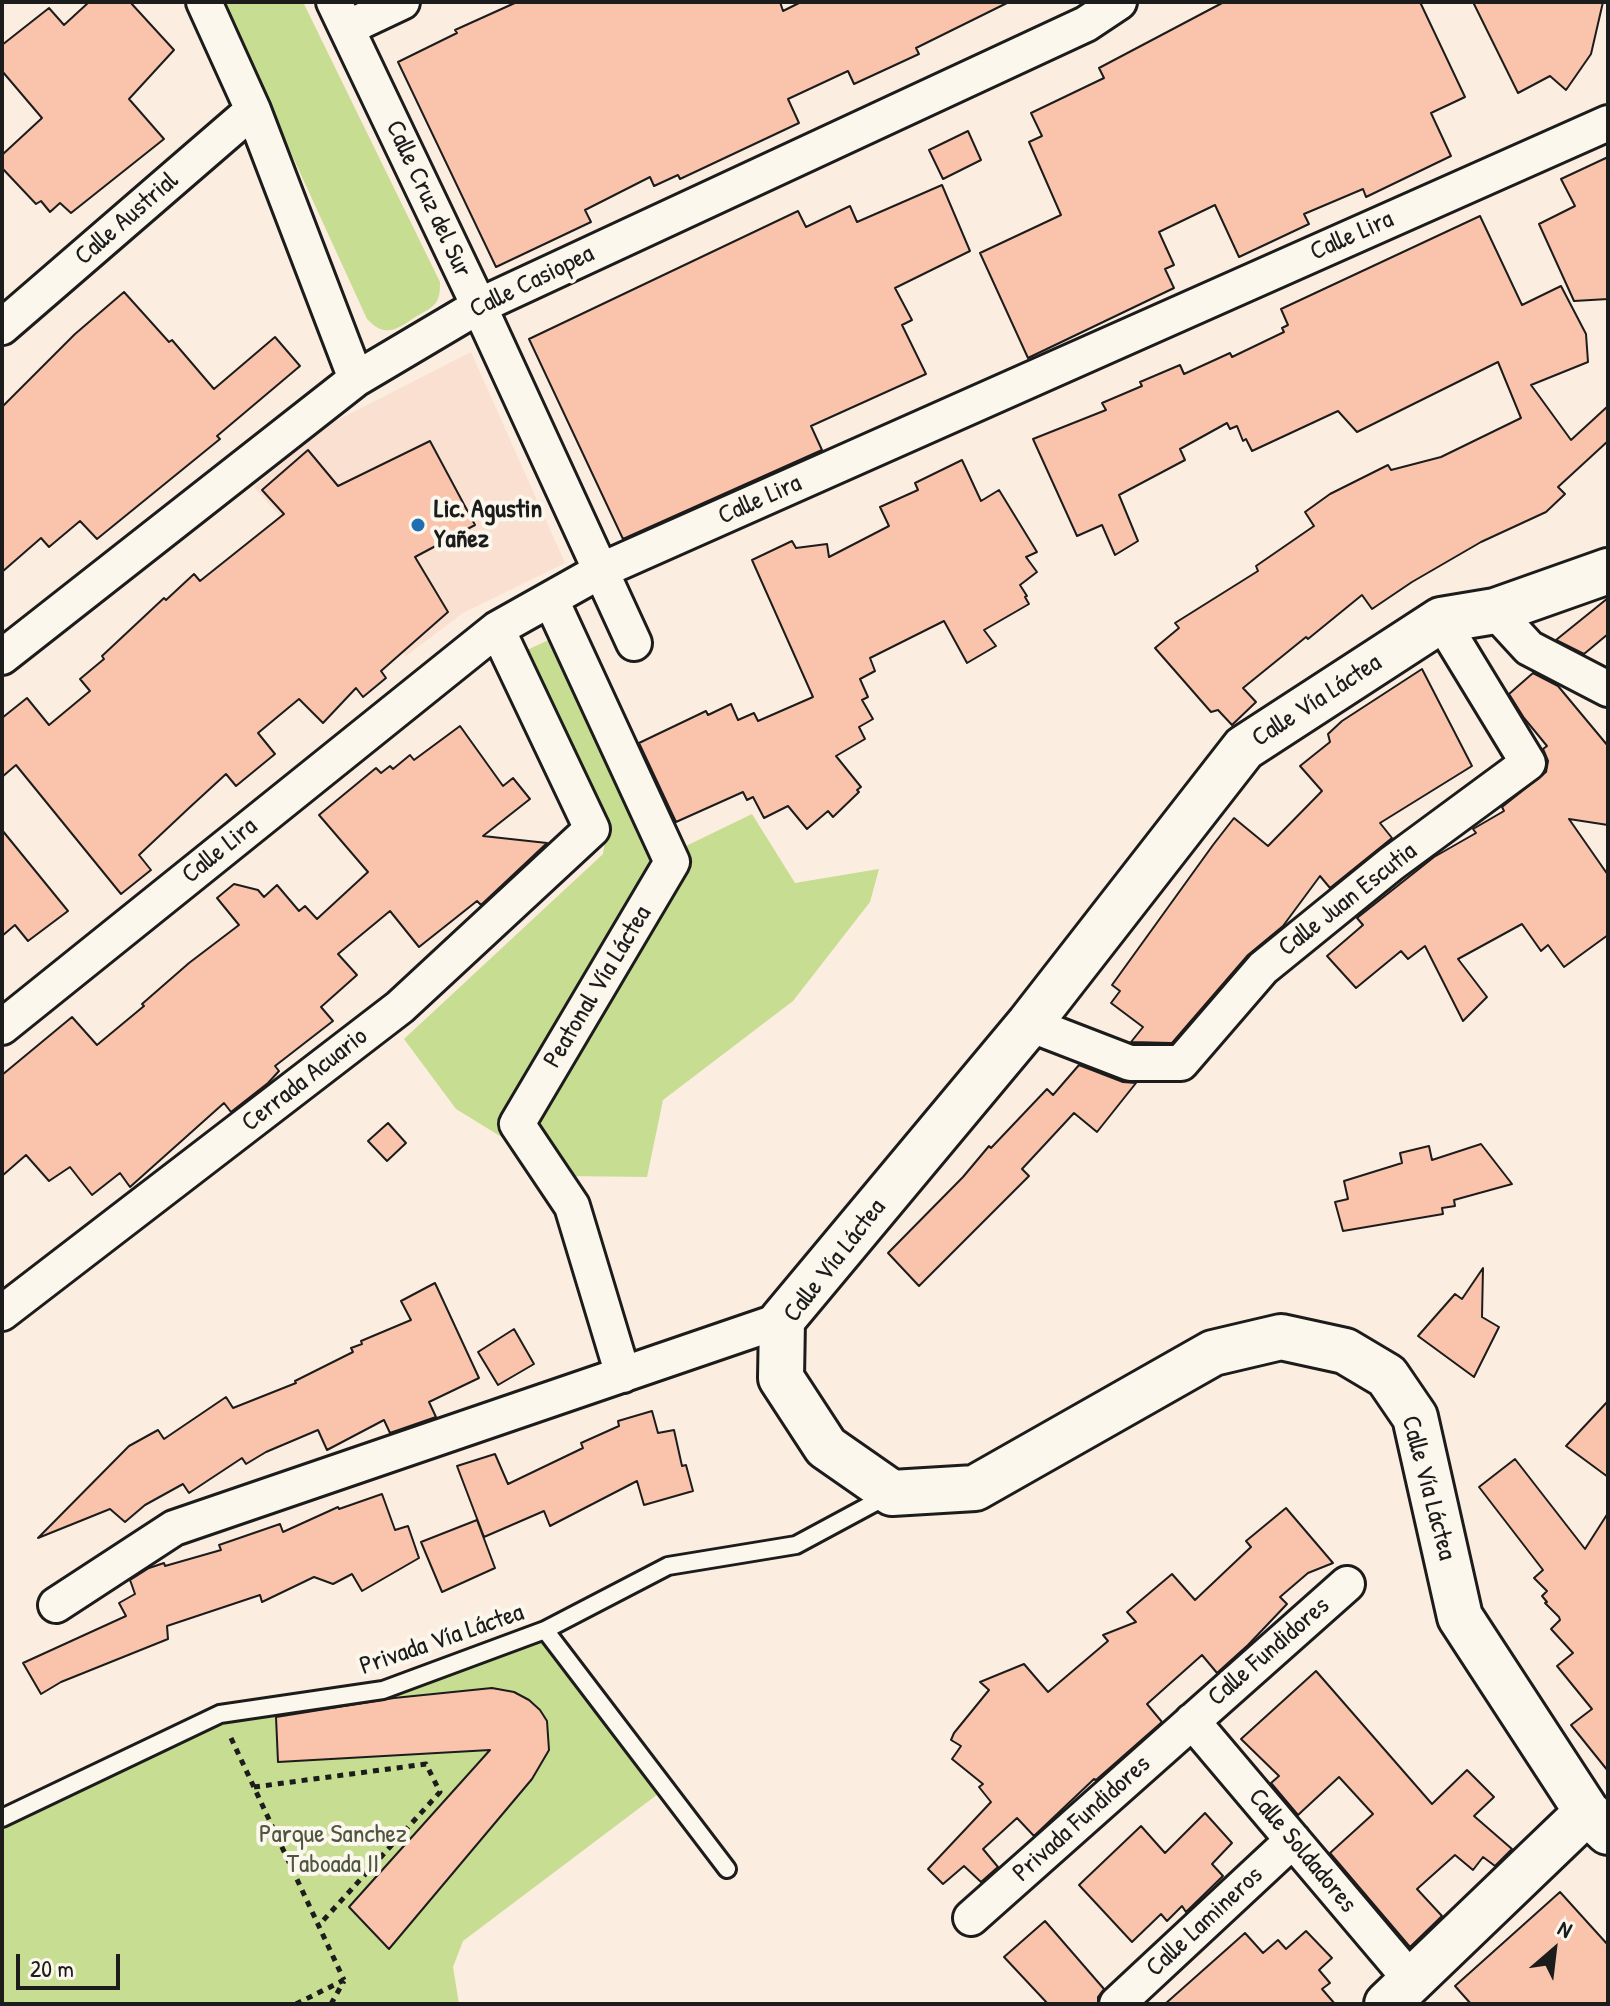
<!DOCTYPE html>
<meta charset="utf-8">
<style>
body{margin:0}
#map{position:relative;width:1610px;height:2006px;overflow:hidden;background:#fbeddf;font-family:"Patrick Hand",sans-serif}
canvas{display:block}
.frame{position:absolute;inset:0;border:4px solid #1c1c1c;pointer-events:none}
.north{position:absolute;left:1514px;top:1910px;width:80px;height:80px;-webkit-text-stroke:6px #fbf7ec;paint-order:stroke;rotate:28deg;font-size:22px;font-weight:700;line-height:32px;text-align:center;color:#1c1c1c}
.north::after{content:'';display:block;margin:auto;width:28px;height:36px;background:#1c1c1c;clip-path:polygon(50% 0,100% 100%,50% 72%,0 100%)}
.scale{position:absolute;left:16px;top:1954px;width:104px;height:36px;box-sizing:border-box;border:4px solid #1c1c1c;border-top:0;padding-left:10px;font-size:24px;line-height:28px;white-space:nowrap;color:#1c1c1c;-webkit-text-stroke:6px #fbf7ec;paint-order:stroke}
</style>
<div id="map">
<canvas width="1610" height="2006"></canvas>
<div class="frame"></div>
<div class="north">N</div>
<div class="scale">20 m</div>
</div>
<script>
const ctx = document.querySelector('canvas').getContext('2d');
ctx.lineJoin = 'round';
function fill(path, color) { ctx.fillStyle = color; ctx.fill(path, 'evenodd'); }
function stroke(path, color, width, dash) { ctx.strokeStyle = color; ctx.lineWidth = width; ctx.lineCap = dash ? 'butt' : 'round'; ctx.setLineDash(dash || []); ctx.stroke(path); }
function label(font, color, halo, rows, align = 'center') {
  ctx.font = font + ' "Patrick Hand",sans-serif'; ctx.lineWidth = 8; ctx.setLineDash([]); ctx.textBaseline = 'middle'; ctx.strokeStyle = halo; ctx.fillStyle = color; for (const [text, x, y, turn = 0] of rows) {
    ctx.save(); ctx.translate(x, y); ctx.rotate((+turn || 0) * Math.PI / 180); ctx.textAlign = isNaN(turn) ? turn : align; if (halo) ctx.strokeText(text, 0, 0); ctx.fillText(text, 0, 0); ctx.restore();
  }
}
fill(new Path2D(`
 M471 352 565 563 463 613 406 656 254 487 326 426Z`), '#fae0d0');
fill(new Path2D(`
 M222 2H303L440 282C440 289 440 295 437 301 433 308 424 312 417 316 397 329 386 339 367 319Z
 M553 638 651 833 650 862 500 1136 456 1109 404 1039 603 854 607 829 527 650Z
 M752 814 795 883 879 869 870 902 793 1001 663 1100 647 1177 566 1176 533 1129 691 855 686 846Z
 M545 1630 666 1788 463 1941 453 1967 459 2004H2V1813L226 1704 383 1690Z`), '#c7dd92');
const building = new Path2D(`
 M89 2H130L174 50 129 99 164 139 71 213 60 203 50 212 41 201 36 204 2 168V155L42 118 2 71V45L49 8 64 25Z
 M517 2H780L783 11 801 2H1009L916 48 919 54 854 84 848 71 788 99 799 123 680 179 678 175 654 186 650 177 585 210 591 222 496 267 398 62 457 33 455 30Z
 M1224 2H1420L1465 97 1431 113 1451 156 1366 197 1363 189 1304 214 1309 224 1239 257 1215 205 1159 232 1174 265 1165 269 1174 288 1028 358 980 253 1061 215 1029 142 1042 136 1031 113 1104 78 1099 68Z
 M1473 2H1603L1591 54 1566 90 1550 76 1518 93Z
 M968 131 981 160 943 179 929 150Z
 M1608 157V299L1574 301 1539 224 1575 206 1561 179Z
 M942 185 970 251 895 288 912 320 902 325 926 374 811 426 822 450 623 539 529 339 798 211 806 227 850 206 857 222Z
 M1480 216 1522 305 1561 286 1586 334 1588 362 1531 385 1571 440 1608 406V441L1558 487 1565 494 1546 512 1481 542 1412 582 1372 609 1362 595 1308 639 1306 637 1243 688 1256 702 1232 725 1218 710 1211 712 1155 648 1179 628 1175 623 1258 571 1256 566 1314 526 1305 512 1330 494 1388 465 1391 470 1441 457 1521 418 1498 362 1357 432 1338 411 1252 451 1246 439 1243 441 1237 426 1230 429 1227 423 1180 449 1185 460 1119 495 1138 541 1115 555 1102 525 1077 536 1033 439 1106 410 1102 403 1142 386 1140 382 1180 365 1184 374 1230 353 1232 357 1284 332 1282 328 1288 325 1281 309Z
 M124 292 169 342 172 340 214 389 275 337 300 366 217 436 220 439 97 539 80 521 49 547 41 538 2 572V407L75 334Z
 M430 441 475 525 415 557 448 612 381 671 386 678 363 697 356 688 323 723 299 699 258 733 275 754 236 786 226 774 189 808 139 855 151 870 121 894 16 765 2 777V718L27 698 49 725 90 691 80 679 104 659 102 656 164 598 166 600 194 574 200 581 284 514 262 490 308 450 338 486Z
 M962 460 981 501 999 490 1037 552 1026 557 1037 572 1020 585 1027 596 1025 597 1029 604 984 630 996 646 967 663 944 621 870 658 875 671 860 679 868 697 862 700 873 719 859 727 865 739 836 756 861 787 857 790 859 792 833 817 828 811 807 829 788 806 764 818 753 797 747 800 743 792 676 822 639 743 706 711 708 715 731 704 738 720 754 713 758 721 813 697 752 560 792 541 796 548 827 544 829 557 889 526 880 507 918 490 915 483Z
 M1608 598V634L1584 654 1556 640Z
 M1422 669 1472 766 1380 823 1392 838 1330 888 1320 876 1283 926 1248 955 1172 1043 1131 1042 1143 1027 1111 1003 1120 991 1112 985 1213 845 1234 818 1268 846 1322 791 1300 766 1330 742 1328 734 1342 721Z
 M1533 673 1558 686 1608 746V825L1569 819 1608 875V935L1564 967 1548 945 1541 951 1522 924 1458 959 1487 997 1463 1021 1425 946 1408 959 1401 951 1356 988 1327 956 1363 925 1357 918 1434 857 1476 833 1473 829 1504 811 1502 807 1546 772 1548 761 1543 749 1547 746 1524 718 1509 694Z
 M460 726 503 786 513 778 530 799 483 836 547 843 481 905 477 901 419 947 390 911 338 954 357 975 321 1007 333 1021 275 1066 279 1071 268 1083 231 1112 224 1103 130 1187 120 1173 92 1195 70 1167 49 1181 26 1155 2 1176V1075L72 1017 97 1045 144 1006 142 1004 189 963 239 925 217 898 234 884 258 890 264 897 277 885 299 911 305 906 317 919 368 872 319 815 376 768 381 773 390 766 393 769 410 755 414 760Z
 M2 830 68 911 28 941 15 925 2 936Z
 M1079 1065 1123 1082 1136 1083 1097 1132 1074 1113 1022 1169 1029 1176 919 1286 888 1253 963 1177 989 1146 991 1148 1047 1089 1053 1095Z
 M388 1123 406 1143 387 1161 368 1141Z
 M1481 1144 1512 1184 1454 1200 1455 1206 1442 1208 1443 1214 1343 1231 1335 1202 1348 1199 1344 1181 1402 1163 1400 1153 1429 1146 1432 1160Z
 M1483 1268 1482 1317 1499 1327 1474 1377 1418 1336 1455 1294 1462 1299Z
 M435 1283 479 1378 429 1402 436 1417 390 1433 384 1420 327 1450 318 1430 266 1452 246 1464 242 1458 189 1493 183 1484 145 1505 125 1522 110 1509 38 1538 129 1446 158 1430 164 1439 226 1397 233 1408 296 1383 295 1381 353 1352 351 1348 362 1344 361 1341 411 1320 401 1301Z
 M514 1329 534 1364 498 1385 478 1352Z
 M1608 1401V1477L1566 1446Z
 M652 1411 658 1433 674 1430 682 1466 686 1465 693 1491 644 1505 637 1481 550 1526 544 1511 484 1537 457 1466 495 1454 508 1484 583 1448 581 1443 619 1426 618 1421Z
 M1515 1459 1585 1549 1608 1513V1771L1571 1725 1592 1709 1557 1666 1573 1653 1551 1629 1560 1620 1559 1617 1545 1603 1547 1602 1542 1596 1547 1591 1534 1578 1543 1570 1479 1487Z
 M382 1494 395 1530 408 1526 419 1558 362 1591 352 1574 333 1584 314 1577 262 1602 260 1595 167 1626 168 1639 61 1682 41 1694 23 1663 126 1616 119 1603 135 1594 130 1580 149 1568 164 1563 165 1566 221 1550 219 1545 280 1524 283 1532 338 1507 339 1509Z
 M1286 1508 1333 1563 1308 1573 1280 1597 1287 1604 1248 1645 1217 1673 1202 1655 1147 1704 1162 1722 1096 1780 1094 1779 1034 1836 1017 1818 983 1849 998 1867 981 1882 964 1866 943 1884 928 1869 991 1802 979 1787 983 1784 952 1759 961 1746 951 1740 954 1733 989 1690 980 1682 1024 1664 1048 1692 1108 1641 1103 1635 1136 1622 1127 1612 1172 1574 1195 1600 1251 1547 1246 1541Z
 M477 1520 495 1568 442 1592 421 1542Z
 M1316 1671 1432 1804 1467 1770 1494 1797 1474 1816 1512 1849 1495 1866 1483 1857 1473 1870 1455 1855 1417 1889 1442 1916 1410 1947 1330 1853 1373 1814 1339 1777 1298 1815 1271 1783 1279 1776 1241 1739Z
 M492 1688 514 1692 529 1700 540 1710 547 1721 549 1750 532 1779 389 1949 349 1907 490 1750 278 1762 276 1717 394 1698Z
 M1205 1813 1232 1843 1212 1864 1223 1876 1186 1912 1182 1906 1167 1921 1161 1914 1132 1942 1079 1885 1141 1826 1165 1853Z
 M1560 1892 1608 1945V2004H1471L1455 1986Z
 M1045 1921 1104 1989 1098 1997V2004H1048L1004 1957Z
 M1306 1931 1332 1958 1319 1970 1330 1983 1322 1989 1335 2004H1165L1245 1933 1263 1953 1278 1940 1286 1949Z`);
fill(building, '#f9c3ac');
stroke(building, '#1c1c1c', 2);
const lane = new Path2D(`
 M545 1630 727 1869
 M2 1818 220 1714 383 1690 545 1630 668 1566 796 1545 887 1496`);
const street = new Path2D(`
 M204 2 253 110 356 379
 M334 2 479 306 634 643
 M347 28 402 2
 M2 327 253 110
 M551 600 672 862 517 1124 572 1206 623 1375
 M1495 611 1529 648 1608 689
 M2 657 356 379 479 306 1086 24 1119 2
 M1029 1024 1130 1063H1181L1263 968 1391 864 1528 763 1441 620
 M2 1027 497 629 602 570 1608 123
 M2 1313 400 1007 592 829 497 629
 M56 1605 174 1528 782 1320
 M1192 1721 1412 1981
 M971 1918 1347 1584
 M1117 2004 1293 1840`);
const secondary = new Path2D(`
 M1608 571 1495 611 1441 620 1244 748 1029 1024 782 1320 781 1378 826 1447 892 1493 975 1488 1213 1353 1281 1337 1345 1351 1387 1376 1415 1417 1460 1617 1587 1812 1608 1832
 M1387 2004 1587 1812`);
stroke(lane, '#1c1c1c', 22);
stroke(street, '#1c1c1c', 40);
stroke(secondary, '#1c1c1c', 50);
stroke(new Path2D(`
 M231 1738 344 1980
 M254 1787 426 1764 440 1792 319 1925
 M296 2004 344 1980
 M331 2004 344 1981`), '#1c1c1c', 5, [6, 6]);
stroke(lane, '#fbf7ec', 16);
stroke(street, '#fbf7ec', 34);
stroke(secondary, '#fbf7ec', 44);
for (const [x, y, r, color] of [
 [418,525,8,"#1f6fb2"]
]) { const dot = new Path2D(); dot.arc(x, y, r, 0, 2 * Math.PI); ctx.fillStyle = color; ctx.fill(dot); stroke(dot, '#fbf7ec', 3); }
label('26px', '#1c1c1c', '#fbf7ec', [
 ["Calle Cruz del Sur",428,199,65],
 ["Calle Austrial",127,219,-41],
 ["Calle Lira",1352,236,-24],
 ["Calle Casiopea",532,282,-26],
 ["Calle Lira",760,500,-24],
 ["Calle Vía Láctea",1317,701,-33],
 ["Calle Lira",220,851,-39],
 ["Calle Juan Escutia",1348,900,-38],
 ["Peatonal Vía Láctea",598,987,-59],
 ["Cerrada Acuario",305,1080,-38],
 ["Calle Vía Láctea",835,1261,-52],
 ["Calle Vía Láctea",1428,1488,75],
 ["Privada Vía Láctea",442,1640,-19],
 ["Calle Fundidores",1269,1652,-41],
 ["Privada Fundidores",1082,1819,-42],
 ["Calle Soldadores",1302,1851,50],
 ["Calle Lamineros",1205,1922,-43]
]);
label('bold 26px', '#1c1c1c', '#fbf7ec', [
 ["Lic. Agustin",434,510],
 ["Yañez",434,540]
], 'left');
label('26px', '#4f563f', '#fbf7ec', [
 ["Parque Sanchez",333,1835],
 ["Taboada II",333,1865]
]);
</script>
